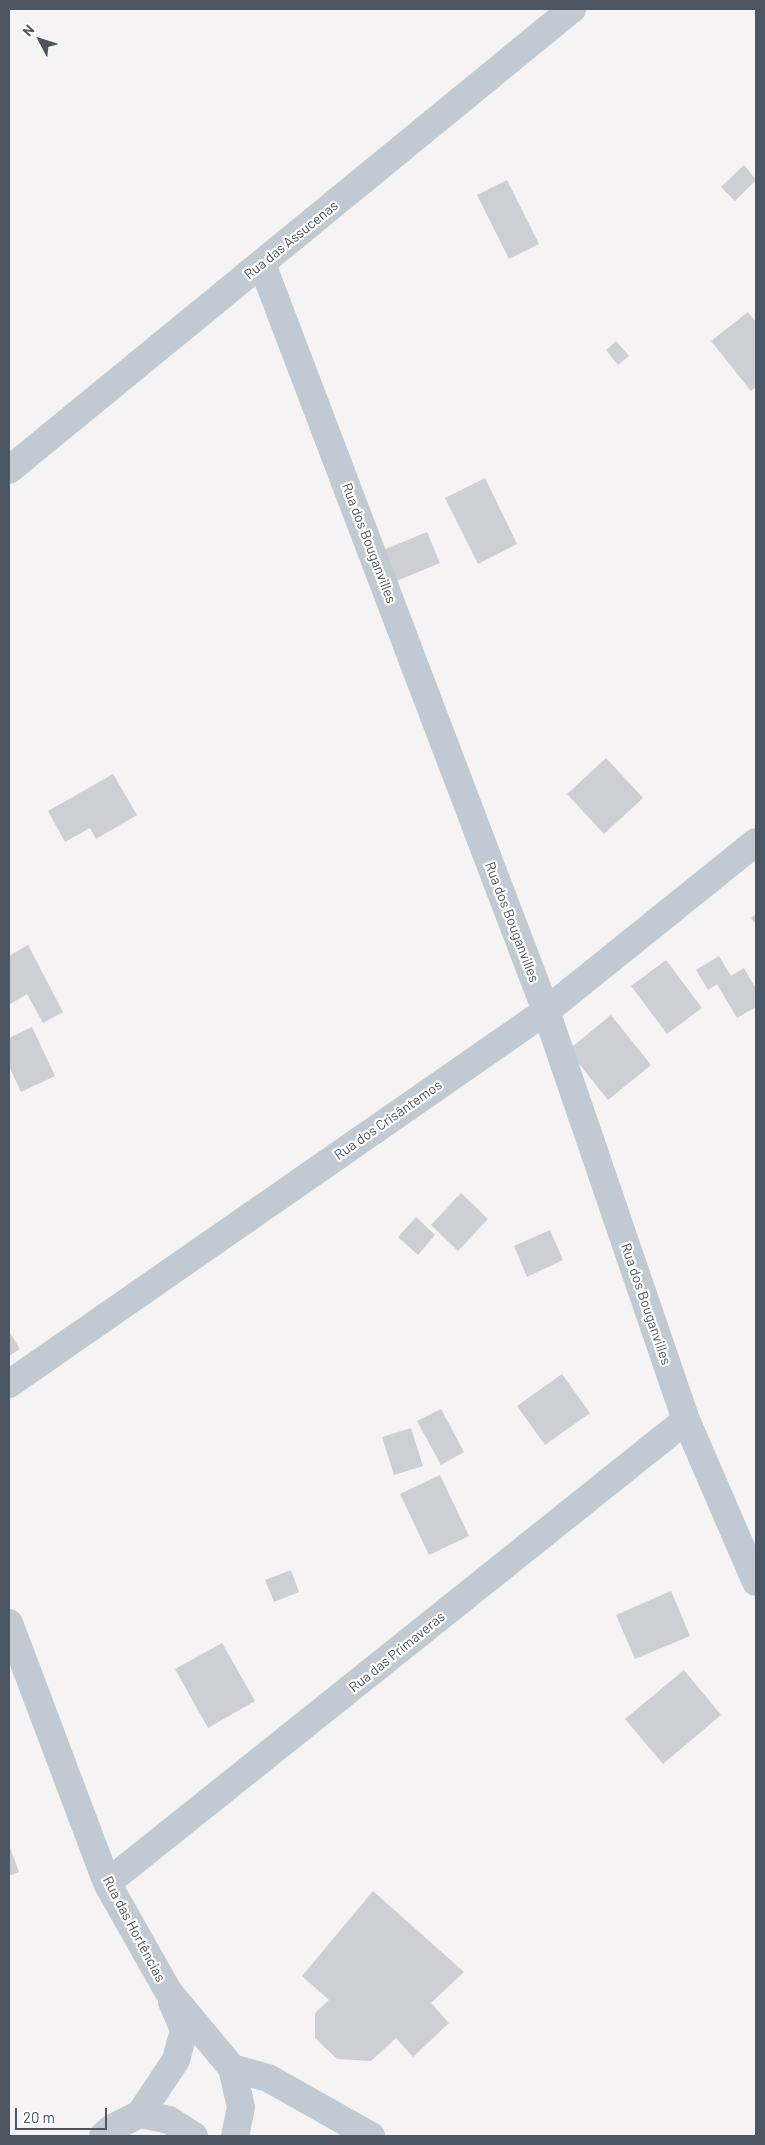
<!DOCTYPE html>
<meta charset="utf-8">
<style>
body{margin:0}
#map{position:relative;width:765px;height:2145px;overflow:hidden;background:#f5f3f3;font-family:Barlow,sans-serif}
canvas{display:block}
.frame{position:absolute;inset:0;border:10px solid #4a5661;pointer-events:none}
.north{position:absolute;left:15px;top:15px;width:50px;height:50px;-webkit-text-stroke:4px #fff;paint-order:stroke;rotate:310deg;font-size:14px;font-weight:700;line-height:20px;text-align:center;color:#4a5661}
.north::after{content:'';display:block;margin:auto;width:18px;height:22px;background:#4a5661;clip-path:polygon(50% 0,100% 100%,50% 72%,0 100%)}
.scale{position:absolute;left:15px;top:2108px;width:92px;height:22px;box-sizing:border-box;border:2px solid #4a5661;border-top:0;padding-left:6px;font-size:15px;line-height:18px;white-space:nowrap;color:#4a5661;-webkit-text-stroke:4px #fff;paint-order:stroke}
</style>
<div id="map">
<canvas width="765" height="2145"></canvas>
<div class="frame"></div>
<div class="north">N</div>
<div class="scale">20 m</div>
</div>
<script>
const ctx = document.querySelector('canvas').getContext('2d');
ctx.lineJoin = 'round';
function fill(path, color) { ctx.fillStyle = color; ctx.fill(path, 'evenodd'); }
function stroke(path, color, width, dash) { ctx.strokeStyle = color; ctx.lineWidth = width; ctx.lineCap = dash ? 'butt' : 'round'; ctx.setLineDash(dash || []); ctx.stroke(path); }
function label(font, color, halo, rows, align = 'center') {
  ctx.font = font + ' Barlow,sans-serif'; ctx.lineWidth = 4.5; ctx.setLineDash([]); ctx.textBaseline = 'middle'; ctx.strokeStyle = halo; ctx.fillStyle = color; for (const [text, x, y, turn = 0] of rows) {
    ctx.save(); ctx.translate(x, y); ctx.rotate((+turn || 0) * Math.PI / 180); ctx.textAlign = isNaN(turn) ? turn : align; if (halo) ctx.strokeText(text, 0, 0); ctx.fillText(text, 0, 0); ctx.restore();
  }
}
fill(new Path2D(`
 M744 165 756 180 735 201 721 187Z
 M507 180 539 244 509 259 477 195Z
 M748 312 756 322V387L751 391 711 341Z
 M616 341 629 356 618 365 606 350Z
 M485 478 517 544 478 564 445 498Z
 M427 532 440 563 394 582 381 551Z
 M606 758 643 798 604 834 567 794Z
 M113 774 137 815 96 839 90 828 65 842 48 811Z
 M756 914V924L751 918Z
 M28 945 63 1012 43 1023 27 994 9 1005V956Z
 M719 956 731 976 744 968 756 989V1007L737 1018 717 984 708 990 696 970Z
 M666 960 702 1008 667 1034 631 986Z
 M611 1015 651 1065 608 1100 568 1050Z
 M32 1027 55 1076 21 1092 9 1066V1038Z
 M461 1193 488 1219 458 1251 431 1225Z
 M416 1217 435 1235 418 1255 398 1237Z
 M550 1230 563 1260 527 1277 514 1246Z
 M9 1331 20 1349 9 1356Z
 M562 1374 590 1413 545 1445 517 1406Z
 M441 1409 464 1452 441 1465 417 1421Z
 M411 1428 423 1466 394 1475 382 1437Z
 M440 1475 469 1536 429 1555 400 1494Z
 M291 1570 299 1592 274 1602 265 1580Z
 M671 1591 690 1636 635 1659 616 1615Z
 M222 1643 255 1701 208 1728 175 1669Z
 M684 1670 721 1715 663 1764 625 1719Z
 M9 1845 19 1872 9 1876Z
 M373 1891 464 1972 431 2003 449 2023 413 2057 396 2038 371 2061 337 2059 315 2038V2013L329 2000 302 1976Z`), '#cdcfd5');
stroke(new Path2D(`
 M262 264 546 1011 686 1420 756 1582
 M9 470 572 9
 M9 1384 546 1011 756 842
 M9 1623 107 1883 168 1991 232 2068 241 2107 235 2136
 M107 1883 686 1420
 M232 2068 268 2078 371 2136
 M140 2114 169 2120 194 2136
 M103 2136 112 2128 140 2114 176 2060 184 2030 172 2002`), '#c1cad2', 28);
label('14px', '#4a5661', '#fff', [
 ["Rua das Assucenas",291,240,-39],
 ["Rua dos Bouganvilles",369,543,69],
 ["Rua dos Bouganvilles",512,922,69],
 ["Rua dos Crisântemos",388,1120,-35],
 ["Rua dos Bouganvilles",646,1304,71],
 ["Rua das Primaveras",397,1652,-39],
 ["Rua das Hortências",134,1929,62]
]);
</script>
